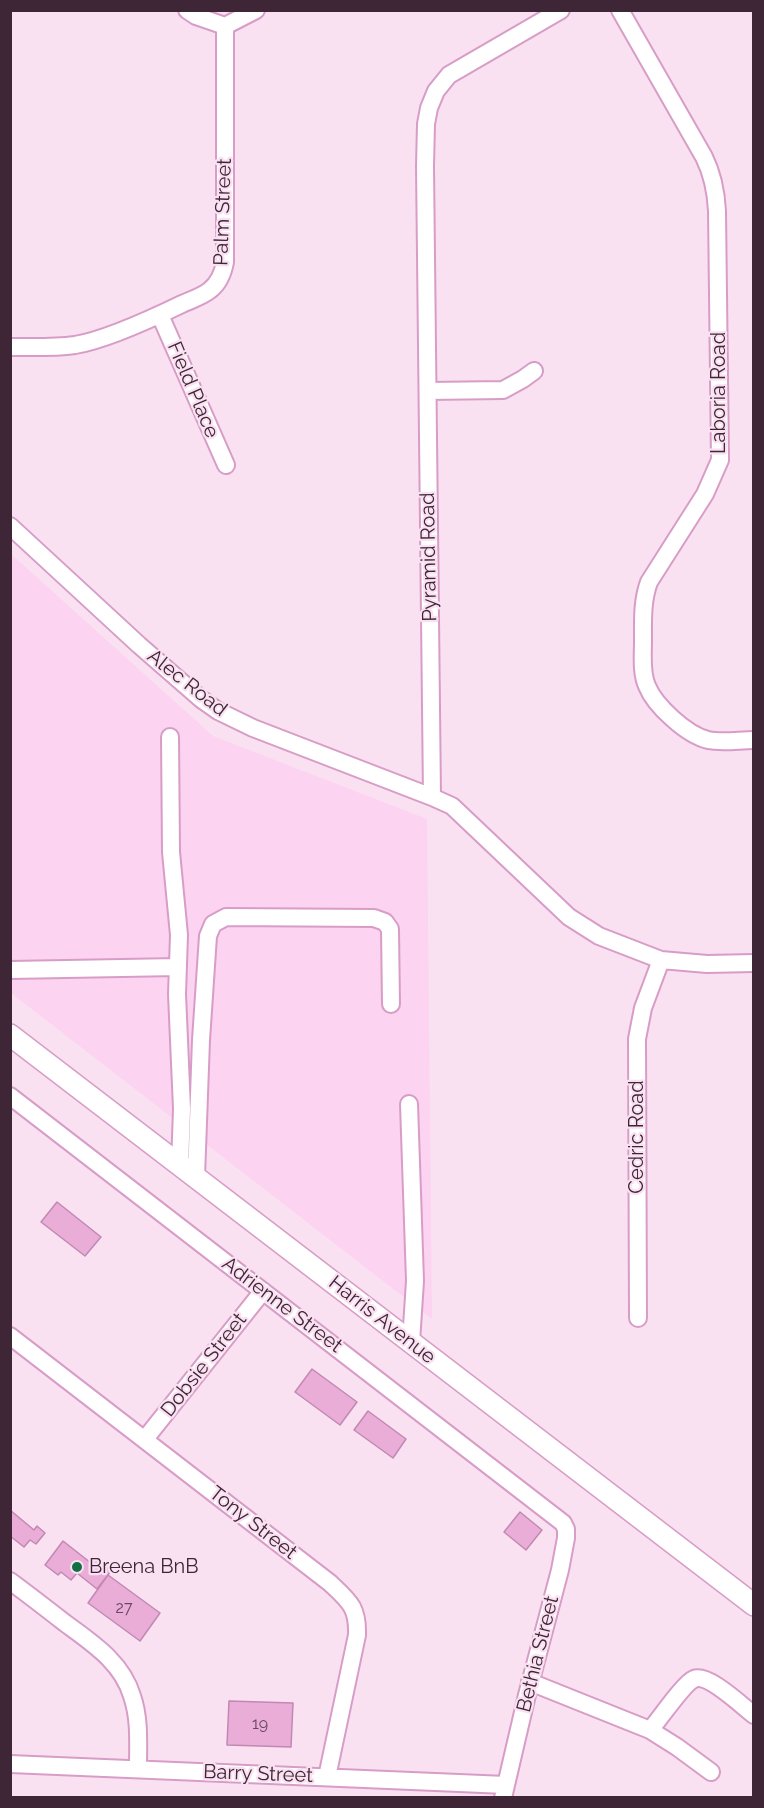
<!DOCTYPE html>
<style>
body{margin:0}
#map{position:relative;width:764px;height:1808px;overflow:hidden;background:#fae1f2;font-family:Raleway,sans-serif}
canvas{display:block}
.frame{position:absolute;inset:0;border:12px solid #3e2637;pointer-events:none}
</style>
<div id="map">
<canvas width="764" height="1808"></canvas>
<div class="frame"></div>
</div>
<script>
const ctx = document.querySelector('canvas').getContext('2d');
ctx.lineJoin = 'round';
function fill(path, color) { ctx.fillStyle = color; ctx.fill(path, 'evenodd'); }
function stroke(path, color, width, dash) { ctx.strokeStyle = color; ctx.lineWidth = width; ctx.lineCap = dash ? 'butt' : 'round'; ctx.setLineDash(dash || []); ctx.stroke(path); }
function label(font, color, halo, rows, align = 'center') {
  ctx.font = font + ' Raleway,sans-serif'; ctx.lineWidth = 4.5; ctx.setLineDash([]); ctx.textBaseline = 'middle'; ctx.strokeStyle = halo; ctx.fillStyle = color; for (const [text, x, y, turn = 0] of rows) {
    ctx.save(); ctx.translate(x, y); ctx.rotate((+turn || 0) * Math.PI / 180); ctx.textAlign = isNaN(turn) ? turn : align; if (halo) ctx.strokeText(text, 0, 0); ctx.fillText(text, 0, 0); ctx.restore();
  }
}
fill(new Path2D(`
 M10 553 213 736 427 819 432 1319 11 993Z`), '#fcd3f0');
const building = new Path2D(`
 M57 1202 101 1237 85 1256 41 1222Z
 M312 1369 357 1402 340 1425 295 1392Z
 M368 1411 406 1439 393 1458 354 1430Z
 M10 1510 34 1530 37 1526 45 1533 36 1544 30 1540 24 1547 10 1536Z
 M520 1512 542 1530 526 1550 504 1532Z
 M63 1541 91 1563 94 1558 111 1571 97 1589 77 1573 71 1580 61 1572 58 1575 45 1565Z
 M108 1575 160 1613 140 1641 88 1603Z
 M229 1701 293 1703 291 1747 227 1745Z`);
fill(building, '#e9add8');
stroke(building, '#c288b2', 1.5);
const minor = new Path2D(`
 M187 10 196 16 225 26
 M561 10 449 75 436 91 429 108 426 124 425 166 432 797 452 806 569 917 599 936 661 960 707 964 754 963
 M620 10 704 157C713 175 716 191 717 211L720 460 705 494 649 582C642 601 643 620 643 641 643 655 641 673 647 686 655 706 687 735 708 740 722 743 739 740 754 740
 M225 26 256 10
 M160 315 226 465
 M10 347C32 347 53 348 75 345 106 340 153 318 182 304 191 300 203 296 210 290 219 283 223 273 225 262V26
 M428 391 503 390 523 379 534 371
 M10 526 139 645 201 699 218 711 253 728 432 797
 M170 737 171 852 179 935 177 994 182 1109 180 1165
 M10 970 178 967
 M10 1096 563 1523 566 1529V1538L560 1570 527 1695 503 1798
 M409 1104 415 1281 411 1342
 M196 1177 201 1040 208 936 213 924 226 917 374 918 385 922 390 929 391 1004
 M638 1318 637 1039 643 1008 661 960
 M10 1336 330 1583C349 1601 358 1607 357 1635L327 1777
 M145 1439 263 1291
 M10 1581C29 1595 47 1609 65 1623 92 1643 122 1662 132 1696 140 1719 138 1744 138 1769
 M530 1682 650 1730 677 1747 711 1772
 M650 1730C659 1720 684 1683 694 1679 708 1673 742 1706 754 1715
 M10 1764 506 1785`);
const major = new Path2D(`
 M10 1035 754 1605`);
stroke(minor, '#d89dc7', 20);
stroke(major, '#d89dc7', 24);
stroke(minor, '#fff', 16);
stroke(major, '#fff', 21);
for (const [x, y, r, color] of [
 [77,1567,6,"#106f44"]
]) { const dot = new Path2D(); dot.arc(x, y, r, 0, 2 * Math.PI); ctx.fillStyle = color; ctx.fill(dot); stroke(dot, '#fae1f2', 2); }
label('16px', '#69485f', null, [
 ["27",124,1608],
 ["19",260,1724]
]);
label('20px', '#3e2637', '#fae1f2', [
 ["Palm Street",223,212,-88],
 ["Field Place",193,390,67],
 ["Laboria Road",719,393,-90],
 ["Pyramid Road",429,557,-91],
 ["Alec Road",187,683,38],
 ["Cedric Road",637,1137,-90],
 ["Adrienne Street",282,1305,37],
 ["Harris Avenue",382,1320,38],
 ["Dobsie Street",204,1365,-52],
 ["Tony Street",253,1523,38],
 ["Bethia Street",538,1654,-76],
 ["Barry Street",258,1774,2]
]);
label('20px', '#3e2637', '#fae1f2', [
 ["Breena BnB",89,1567]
], 'left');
</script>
